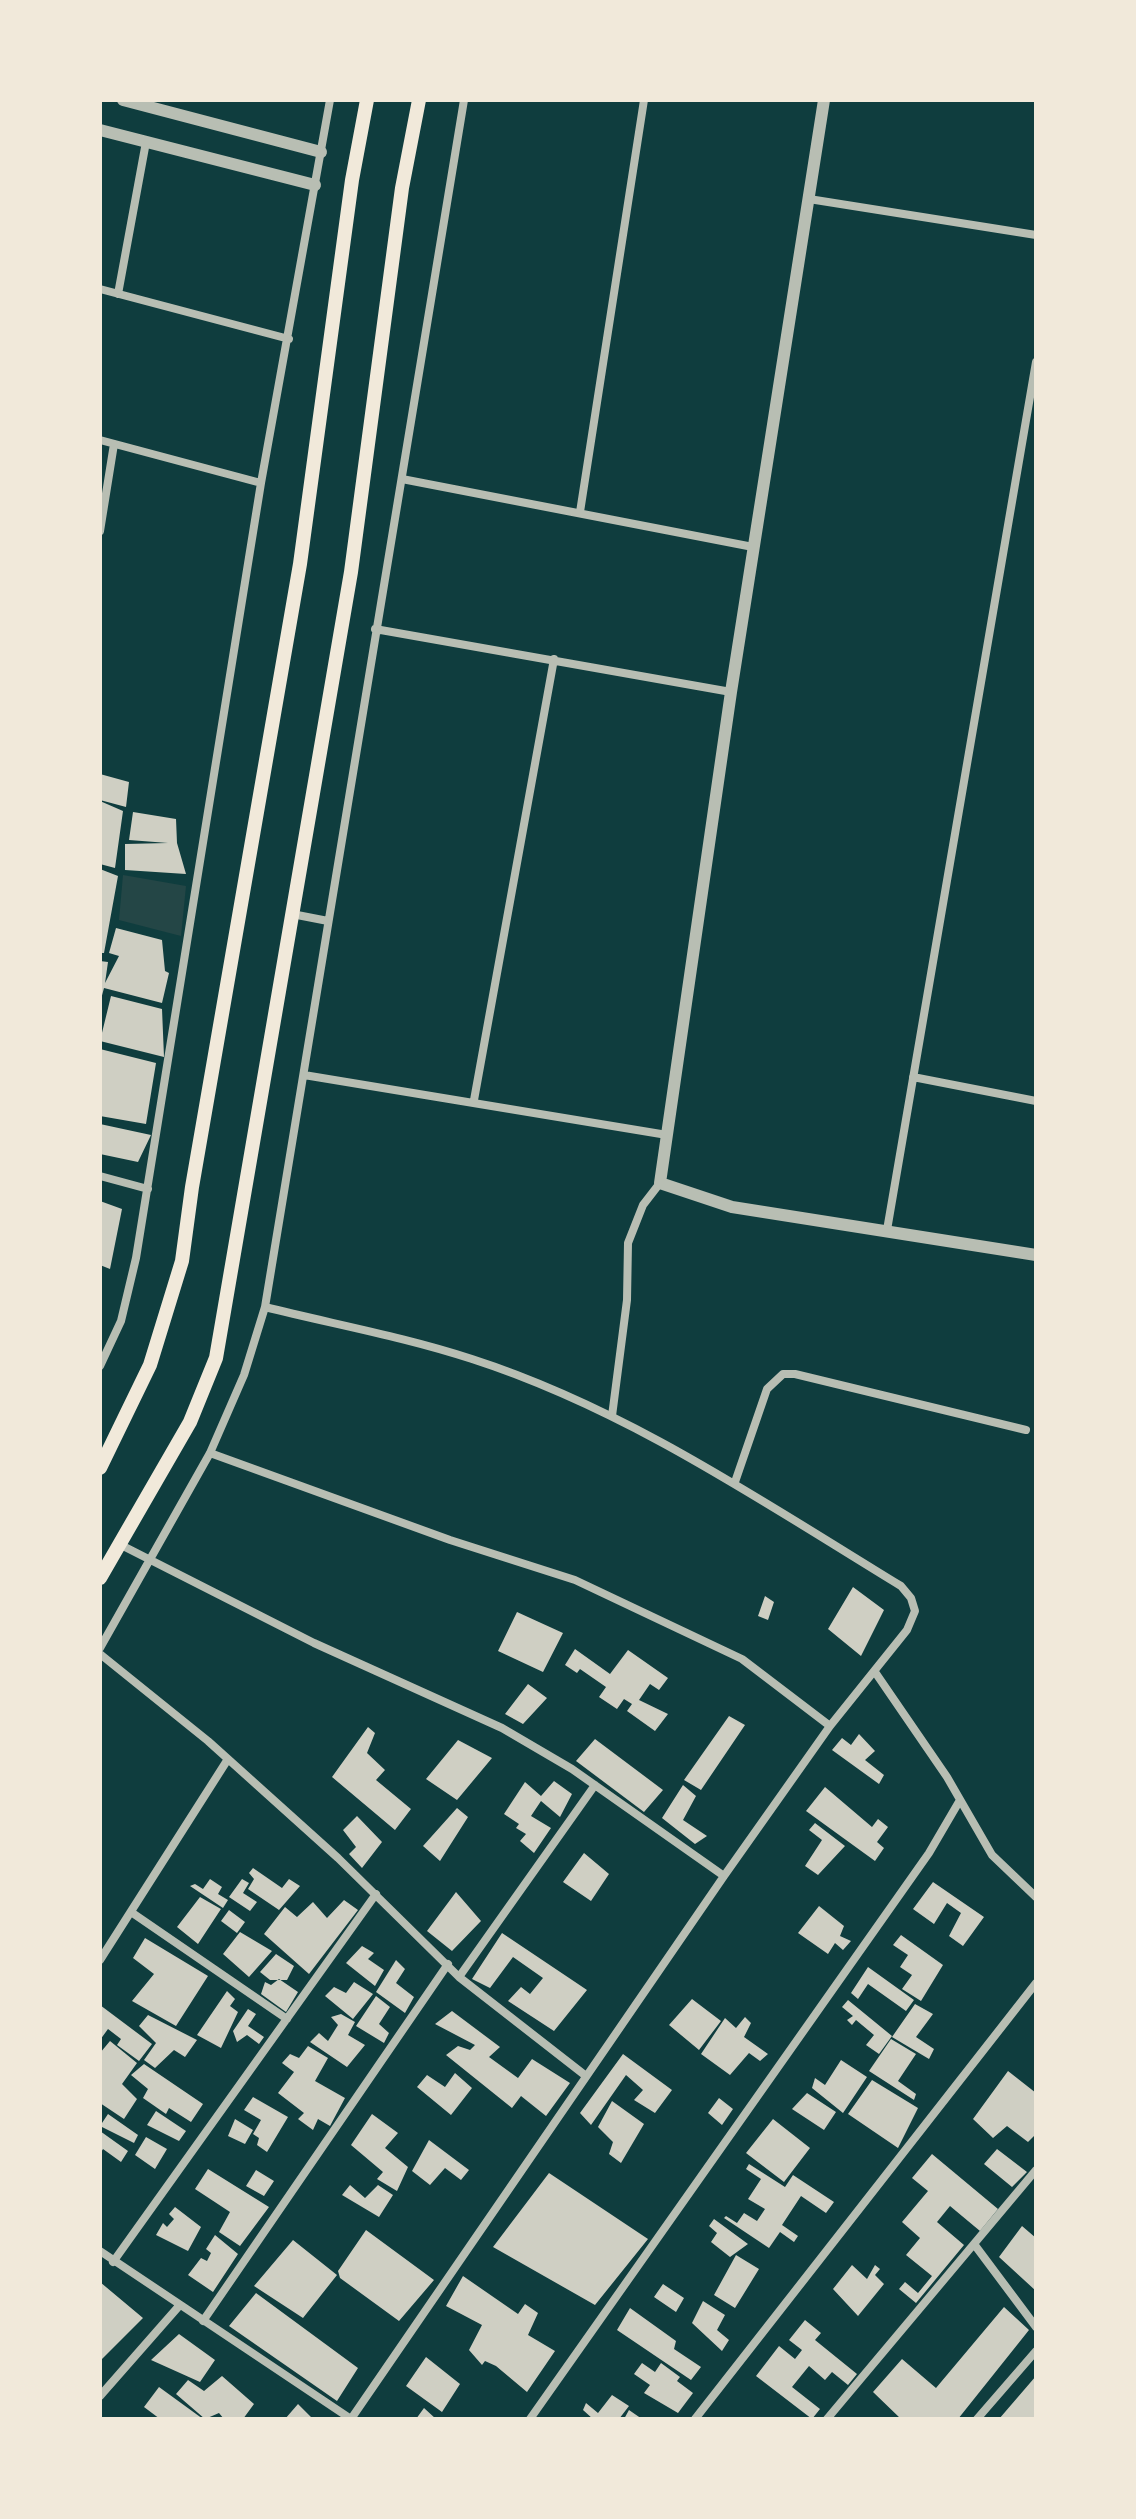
<!DOCTYPE html>
<style>
body{margin:0}
#map{position:relative;width:1136px;height:2519px;overflow:hidden;background:#0f3d3e;font-family:"Public Sans",sans-serif}
canvas{display:block}
.frame{position:absolute;inset:0;border:102px solid #f1e9da;pointer-events:none}
</style>
<div id="map">
<canvas width="1136" height="2519"></canvas>
<div class="frame"></div>
</div>
<script>
const ctx = document.querySelector('canvas').getContext('2d');
ctx.lineJoin = 'round';
function fill(path, color) { ctx.fillStyle = color; ctx.fill(path, 'evenodd'); }
function stroke(path, color, width, dash) { ctx.strokeStyle = color; ctx.lineWidth = width; ctx.lineCap = dash ? 'butt' : 'round'; ctx.setLineDash(dash || []); ctx.stroke(path); }
fill(new Path2D(`
 M123 875 186 886 181 936 119 920Z`), '#244646');
fill(new Path2D(`
 M100 774 129 782 126 807 100 800Z
 M100 801 123 811 115 868 100 864Z
 M133 812 176 819 177 843 186 874 125 870V844L168 843 129 840Z
 M100 869 118 876 104 953H100Z
 M116 928 162 940 165 971 169 973 162 1003 104 988 100 1003V961L108 962 105 983 119 956 109 953Z
 M111 996 162 1009 164 1057 100 1041Z
 M100 1049 156 1063 146 1124 100 1116Z
 M100 1124 151 1135 138 1162 100 1154Z
 M100 1201 122 1209 110 1269 100 1265Z
 M853 1587 884 1610 861 1656 828 1629Z
 M765 1596 774 1602 768 1620 758 1616Z
 M517 1612 563 1633 543 1672 498 1651Z
 M575 1649 610 1674 628 1650 668 1678 659 1690 650 1684 639 1700 668 1714 655 1731 627 1711 632 1704 624 1699 617 1709 599 1697 606 1687 580 1669 577 1673 565 1665Z
 M528 1684 547 1698 523 1724 505 1714Z
 M729 1716 745 1725 701 1790 684 1780Z
 M368 1727 375 1733 367 1753 385 1770 376 1780 411 1809 395 1830 332 1777Z
 M859 1734 875 1751 865 1760 884 1775 879 1784 832 1750 842 1738 851 1745Z
 M595 1739 663 1790 644 1812 576 1761Z
 M458 1740 492 1758 457 1800 426 1779Z
 M554 1781 572 1794 560 1817 541 1801 531 1816 551 1828 534 1853 520 1841 526 1834 516 1828 519 1824 504 1814 525 1782 541 1796Z
 M683 1785 696 1796 683 1820 707 1836 695 1844 662 1818Z
 M825 1787 872 1827 878 1819 888 1827 877 1842 884 1848 875 1861 806 1811Z
 M457 1808 468 1817 440 1861 423 1846Z
 M357 1816 382 1842 362 1868 349 1854 356 1847 343 1830Z
 M815 1823 845 1846 818 1875 805 1866 822 1840 809 1830Z
 M584 1853 609 1874 591 1901 563 1882Z
 M253 1868 282 1888 289 1879 300 1886 279 1910 248 1889 254 1879 249 1873Z
 M210 1879 222 1887 218 1894 228 1900 223 1908 190 1886 195 1884 203 1889Z
 M242 1879 249 1883 243 1893 257 1902 250 1911 229 1897Z
 M933 1882 984 1917 963 1946 949 1936 961 1913 947 1903 934 1924 913 1909Z
 M456 1892 481 1921 452 1951 427 1931Z
 M200 1897 221 1909 198 1944 177 1927Z
 M344 1900 358 1910 309 1974 264 1934 285 1907 297 1917 313 1902 327 1918Z
 M819 1906 844 1926 840 1936 851 1941 843 1950 835 1943 828 1954 798 1933Z
 M229 1910 245 1922 237 1933 221 1921Z
 M240 1932 272 1951 249 1977 223 1954Z
 M502 1933 587 1990 554 2031 508 2001 521 1987 530 1994 543 1978 513 1957 490 1988 472 1979Z
 M901 1935 943 1965 921 2001 902 1989 912 1975 900 1967 908 1955 893 1945Z
 M145 1938 208 1976 176 2026 132 2001 154 1974 133 1958Z
 M362 1946 374 1953 368 1959 384 1970 375 1986 346 1963Z
 M276 1954 294 1966 287 1980H270L260 1972Z
 M396 1960 405 1969 396 1983 414 1997 405 2013 376 1992Z
 M868 1967 914 2000 906 2011 868 1984 858 1999 851 1993Z
 M279 1979 298 1992 286 2012 261 1994 265 1982 271 1985Z
 M354 1982 373 1994 353 2019 325 1996 334 1987 346 1993Z
 M227 1991 235 1999 230 2006 238 2012 221 2048 197 2035Z
 M376 1996 390 2007 379 2024 389 2033 384 2043 356 2026Z
 M692 1999 721 2021 699 2050 669 2025Z
 M848 2000 892 2036 879 2054 866 2045 874 2035 856 2020 852 2025 847 2020 853 2016 842 2007Z
 M915 2004 933 2014 916 2037 934 2049 929 2059 892 2037Z
 M100 2005 152 2044 139 2061 117 2045 121 2039 108 2029 100 2040Z
 M248 2009 256 2014 248 2026 264 2037 259 2044 247 2035 237 2042 233 2031Z
 M452 2011 500 2047 489 2057 518 2078 532 2059 570 2083 546 2116 521 2096 512 2108 446 2055 458 2046 470 2050 475 2045 435 2024Z
 M341 2014 355 2022 348 2035 365 2045 347 2067 310 2042 319 2033 328 2041 338 2025 331 2017Z
 M148 2015 197 2040 185 2057 174 2050 155 2068 144 2060 156 2043 139 2026Z
 M745 2017 751 2023 744 2037 768 2054 760 2061 749 2053 730 2075 701 2054 725 2018 736 2028Z
 M891 2039 916 2054 898 2081 916 2094 914 2100 869 2071Z
 M110 2041 137 2063 122 2084 137 2099 124 2119 100 2103V2053Z
 M308 2046 328 2058 315 2081 345 2098 330 2126 318 2119 313 2130 298 2119 304 2113 278 2093 294 2072 282 2063 290 2054 299 2058Z
 M623 2054 672 2090 655 2113 634 2100 643 2090 626 2075 591 2125 580 2113Z
 M841 2060 867 2077 843 2113 812 2088 815 2078 825 2085Z
 M144 2064 203 2104 191 2122 169 2108 166 2114 143 2098 148 2089 131 2075Z
 M1008 2071 1036 2093V2134L1028 2142 1007 2126 993 2138 973 2119Z
 M455 2073 472 2088 451 2115 417 2087 427 2075 445 2087Z
 M872 2080 918 2108 898 2148 848 2114Z
 M807 2093 836 2112 824 2130 792 2109Z
 M253 2097 288 2117 267 2152 257 2145 259 2138 253 2134 261 2120 244 2110Z
 M719 2098 733 2109 722 2125 708 2113Z
 M612 2101 644 2124 621 2163 609 2154 613 2142 598 2127Z
 M156 2111 186 2131 179 2141 147 2125Z
 M108 2114 138 2135 134 2143 100 2126Z
 M372 2114 398 2133 385 2148 408 2167 397 2191 377 2179 383 2172 351 2145Z
 M235 2119 253 2130 245 2144 228 2136Z
 M773 2119 810 2148 784 2182 746 2153Z
 M100 2131 128 2151 121 2162 103 2149 100 2154Z
 M146 2137 167 2149 155 2169 135 2155Z
 M429 2140 469 2170 461 2180 445 2168 430 2185 412 2171Z
 M997 2149 1027 2172 1012 2187 984 2164Z
 M932 2154 998 2209 980 2231 950 2206 937 2222 964 2245 916 2303 899 2289 905 2282 918 2293 932 2276 906 2255 920 2238 902 2222 928 2191 912 2178Z
 M749 2164 785 2187 793 2175 834 2202 826 2213 801 2196 782 2225 798 2236 794 2242 780 2232 769 2248 724 2218 726 2216 737 2223 744 2213 757 2221 765 2209 748 2199 761 2179 746 2169Z
 M208 2169 269 2207 240 2246 219 2232 230 2212 195 2189Z
 M256 2170 274 2181 264 2196 246 2186Z
 M549 2173 648 2239 595 2305 493 2247Z
 M350 2185 365 2198 378 2185 393 2195 379 2217 342 2195Z
 M175 2207 201 2227 188 2251 156 2235 163 2223 167 2227 174 2219 169 2214Z
 M714 2219 748 2244 730 2257 711 2242 717 2233 709 2226Z
 M1022 2226 1036 2238V2291L999 2257Z
 M366 2230 434 2280 399 2321 340 2278 338 2271Z
 M215 2235 238 2254 213 2292 188 2275 201 2258 207 2261 211 2253 206 2249Z
 M293 2240 337 2275 303 2318 254 2286Z
 M736 2255 759 2269 735 2308 714 2295Z
 M852 2265 867 2279 875 2265 880 2269 875 2275 884 2284 858 2316 833 2289Z
 M463 2276 518 2314 525 2304 538 2313 528 2335 555 2351 527 2392 496 2366 485 2361 482 2365 469 2350 482 2325 446 2306Z
 M100 2282 143 2318 100 2361Z
 M663 2284 684 2298 676 2312 654 2297Z
 M256 2293 358 2368 337 2401 229 2326Z
 M703 2301 725 2315 717 2330 729 2340 722 2351 692 2323Z
 M1004 2307 1029 2330 958 2419H901L873 2392 902 2359 936 2388Z
 M630 2308 676 2341 674 2349 701 2367 691 2380 617 2330Z
 M805 2320 821 2333 815 2340 857 2374 848 2385 832 2372 825 2380 809 2366 792 2387 820 2409 812 2419 756 2376 779 2346 795 2359 802 2350 789 2340Z
 M179 2334 215 2360 200 2382 151 2360Z
 M426 2357 460 2384 442 2412 406 2386Z
 M642 2363 655 2372 661 2363 680 2377 677 2381 693 2393 678 2413 644 2393 650 2385 634 2374Z
 M222 2376 254 2404 243 2419H224L219 2413 205 2419 176 2394 188 2380 204 2391Z
 M1036 2376V2419H999Z
 M159 2387 203 2419H160L144 2407Z
 M612 2395 629 2406 619 2419H593L583 2410 586 2403 598 2413Z
 M298 2404 313 2419H285Z
 M424 2408 436 2419H416Z
 M629 2410 642 2419H624Z`), '#cfcfc3');
stroke(new Path2D(`
 M809 199 1036 235
 M100 289 289 339
 M118 294 146 142
 M100 440 261 483
 M402 479 753 547
 M580 512 644 100
 M100 531 114 444
 M375 629 731 692
 M292 914 328 921
 M304 1075 667 1135
 M913 1077 1036 1101
 M474 1100 554 659
 M100 1176 148 1189
 M887 1230 1036 362
 M265 1307C333 1324 405 1337 472 1359 627 1409 763 1502 901 1586L911 1598 915 1611 907 1630 830 1726 724 1876 351 2419
 M100 1366 121 1321 136 1258 261 483 330 100
 M612 1416 627 1300 628 1243 643 1205 660 1183
 M210 1453 450 1540 575 1580 742 1659 830 1726
 M735 1482 767 1389 783 1374H795L1026 1430
 M121 1545 314 1643 502 1728 572 1769 724 1876
 M100 1648 210 1453 244 1375 265 1307 464 100
 M100 1654 208 1741 338 1858 459 1977 586 2076
 M875 1672 947 1777 992 1855 1036 1897
 M131 1912 287 2019
 M100 1960 228 1759
 M459 1977 595 1785
 M974 2244 1036 2327
 M100 2251 351 2419
 M113 2262 376 1894
 M203 2321 448 1964
 M100 2396 179 2306
 M530 2419 929 1853 960 1800
 M695 2419 1036 1983
 M827 2419 1036 2170
 M977 2419 1036 2351`), '#b8beb3', 8);
stroke(new Path2D(`
 M123 100 321 152
 M824 100 731 692 660 1183 732 1207 1036 1255
 M100 130 315 185`), '#b8beb3', 12);
stroke(new Path2D(`
 M100 1468 150 1365 182 1261 192 1187 300 564 352 180 367 100
 M100 1578 190 1422 216 1358 351 572 402 188 419 100`), '#f1e9da', 14);
</script>
